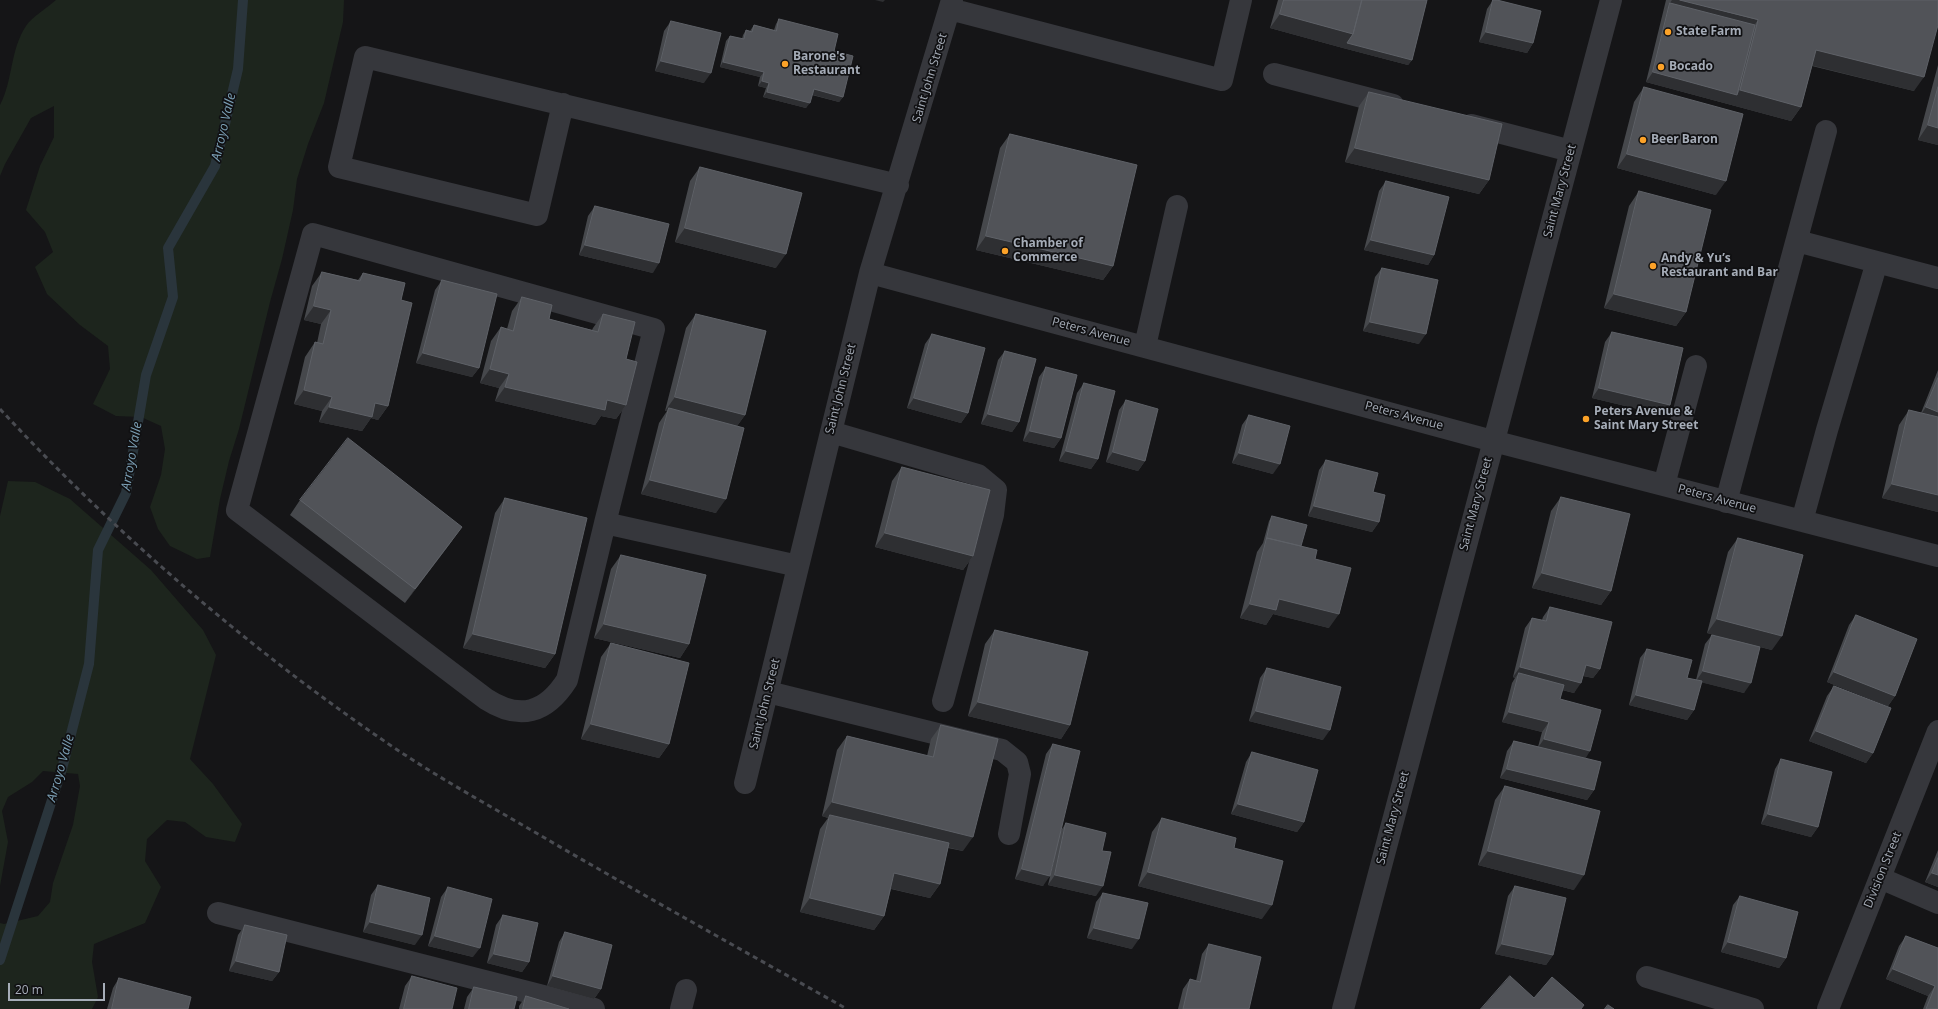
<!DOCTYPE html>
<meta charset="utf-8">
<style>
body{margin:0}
#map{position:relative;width:1938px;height:1009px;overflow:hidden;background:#151517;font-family:"Open Sans",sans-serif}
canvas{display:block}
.scale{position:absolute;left:8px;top:983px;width:97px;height:18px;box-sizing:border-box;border:2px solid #a6adb8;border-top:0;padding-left:5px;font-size:12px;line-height:14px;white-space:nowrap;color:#a6adb8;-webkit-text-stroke:3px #101012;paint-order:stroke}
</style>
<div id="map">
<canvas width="1938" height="1009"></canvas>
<div class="scale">20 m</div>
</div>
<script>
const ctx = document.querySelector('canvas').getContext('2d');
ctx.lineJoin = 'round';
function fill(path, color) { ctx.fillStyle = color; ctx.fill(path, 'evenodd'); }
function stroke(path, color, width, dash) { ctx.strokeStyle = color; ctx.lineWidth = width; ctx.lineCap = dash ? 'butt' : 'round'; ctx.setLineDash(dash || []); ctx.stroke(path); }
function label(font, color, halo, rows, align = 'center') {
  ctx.font = font + ' "Open Sans",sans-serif'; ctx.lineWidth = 3.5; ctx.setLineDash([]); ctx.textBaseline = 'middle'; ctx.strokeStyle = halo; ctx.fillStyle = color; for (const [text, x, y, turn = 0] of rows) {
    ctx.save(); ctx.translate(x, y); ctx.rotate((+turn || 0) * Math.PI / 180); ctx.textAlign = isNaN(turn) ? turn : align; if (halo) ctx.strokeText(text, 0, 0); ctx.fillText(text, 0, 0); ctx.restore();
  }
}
fill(new Path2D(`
 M56 0H344L343 22 324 103 308 144 297 179 293 210 282 259 270 302 239 429 229 461 220 499 210 557 197 559 170 546 158 529 150 507 161 475 165 449 161 426 141 417 116 416 93 404 110 369 108 346 80 325 47 294 35 267 53 252 45 232 26 210 40 166 54 137V106L31 118 5 164 0 176V105C13 81 10 50 26 26 31 18 48 7 56 0Z
 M8 481 35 482 70 499 151 570 203 630 216 655 190 759 213 784 242 824 235 842 206 837 185 822 167 820 147 839 145 861 161 887 145 923 94 944 92 962 98 997 92 1009H0V923L4 924 38 916 50 902 53 883 73 825 80 786 78 774 43 771 32 782 8 797 2 811 8 842 0 886V516Z`), '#1d251d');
stroke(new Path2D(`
 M0 960 62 769 89 664 98 550 126 493 146 375 173 297 168 248 215 166 238 69 243 0`), '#2a353c', 10);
stroke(new Path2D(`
 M950 9 1222 80 1241 0
 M1274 74 1393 105
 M563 104 537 215 339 167 365 57C543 100 720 143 898 185
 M1471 125 1571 151
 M1797 241 1938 278
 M870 273 1493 441 1938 556
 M1145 346 1177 206
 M831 432 978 475 996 490 993 515 943 701
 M1664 485 1696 366
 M1726 502 1826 131
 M1802 521 1827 430 1877 262
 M605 523 567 680C546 713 520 721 486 699L237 510 313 234 654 329 605 523 798 566
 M768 692 1002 750 1017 762 1020 774 1009 834
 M745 783 870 273 952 0
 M1880 878 1938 903
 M218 913 594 1009
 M1647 977 1753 1009
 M681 1009 686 990
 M1343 1009 1611 0
 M1828 1009 1938 731`), '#36373c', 22);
stroke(new Path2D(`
 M0 409C117 535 250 650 393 747 445 782 501 812 555 844 652 900 749 954 847 1009`), '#494b51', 3, [5, 4]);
fill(new Path2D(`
 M1278 0H1427L1412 60 1408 65 1343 48 1270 28Z
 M1493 0H1497L1533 43 1527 53 1479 42 1487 9Z
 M1666 0H1938L1914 91 1812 66 1801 107 1791 121 1646 82Z
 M779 19 834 51 843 97 839 102 812 95 806 108 763 97 766 88 758 86 760 77 720 67 726 41 730 36 742 39 743 35 746 30 750 31 754 25 774 30 776 24Z
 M671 21 704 83 655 71 664 31Z
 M1938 65V145L1918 140Z
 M1644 87 1716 195 1617 168 1634 102Z
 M1369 92 1489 180 1479 194 1345 162 1359 106Z
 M1010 134 1113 266 1103 280 976 250 1000 148Z
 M700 167 776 268 675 242 690 181Z
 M1386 181 1434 255 1428 265 1364 250 1379 191Z
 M1639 191 1686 312 1676 326 1604 308 1629 206Z
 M595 206 653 273 579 255 588 216Z
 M1382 268 1419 344 1363 331 1375 277Z
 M322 272 358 280 363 273 401 300 388 406 378 420 371 418 362 431 319 422 322 411 294 404 305 357 315 342 317 343 321 324 304 320 312 286Z
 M442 280 479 368 472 377 416 363 435 290Z
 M522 297 549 319 592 330 593 328 603 314 626 359V405L616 419 601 416 595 425 495 401 499 388 480 383 491 341 501 327 507 329 512 311Z
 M696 314 745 415 737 426 716 513 641 494 659 423 667 411H665L686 328Z
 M1612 332 1670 405 1663 415 1592 398 1605 342Z
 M932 334 968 413 961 423 907 408 925 344Z
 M1005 351 1019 422 1012 432 981 424 998 360Z
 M1046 367 1061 438 1054 448 1023 441 1039 377Z
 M1938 370V512L1882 498 1899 425 1909 410 1921 413Z
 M1084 383 1098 459 1091 469 1059 461 1077 393Z
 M1126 400 1145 461 1138 471 1106 462 1119 410Z
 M1249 415 1273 474 1232 463 1242 425Z
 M1326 460 1373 492 1379 522 1372 532 1308 516 1319 470Z
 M902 467 973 556 963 570 875 547 892 481Z
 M1561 497 1611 591 1601 605 1532 588 1551 511Z
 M505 498 555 654 545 668 463 648 495 513Z
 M300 500 452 541 405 603 290 515Z
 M1272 516 1301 546 1315 559 1329 628 1273 614 1266 625 1240 618 1257 552 1263 543 1269 521Z
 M1738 538 1772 650 1760 647 1744 693 1701 682 1694 710 1687 720 1629 705 1640 658 1647 649 1687 678 1696 680 1705 644 1712 635 1743 642 1707 633 1728 552Z
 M621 555 689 644 680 658 594 638 611 569Z
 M1550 607 1600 669 1593 678 1583 676 1574 693 1562 690 1560 699 1585 759 1594 790 1587 800 1500 778 1507 751 1514 741 1538 747 1542 732 1502 722 1512 683 1515 678 1513 677 1525 628 1532 618 1542 620 1543 617Z
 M1856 615 1895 696 1888 706 1827 682 1849 625Z
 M995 630 1070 725 1061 739 968 716 985 644Z
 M611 643 669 744 659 758 581 739 601 657Z
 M1267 668 1323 740 1249 721 1260 678Z
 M1834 686 1873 753 1866 763 1809 741 1827 696Z
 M941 725 963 851 948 848 940 884 930 898 891 889 884 916 874 930 800 912 820 829 828 818 822 816 837 750 847 736 927 756 931 739Z
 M1053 744 1060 832 1066 823 1102 851 1096 896 1048 885 1054 860 1043 886 1015 879 1046 754Z
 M1252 752 1304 822 1297 832 1231 814 1246 762Z
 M1781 759 1818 827 1811 837 1761 824 1775 769Z
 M1505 786 1574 890 1478 865 1495 800Z
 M1162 818 1234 848 1262 919 1138 886 1152 832Z
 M1938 850V887L1925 882Z
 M378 885 415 945 363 932 371 895Z
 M1515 886 1553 955 1546 965 1495 954 1508 896Z
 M448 887 473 957 428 946 441 897Z
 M1103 893 1132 949 1087 938 1096 902Z
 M1740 896 1786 958 1779 968 1721 952 1733 905Z
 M503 915 529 962 522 972 487 963 496 925Z
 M245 925 279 972 272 981 229 971 238 935Z
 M565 932 601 989 594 999 547 986 559 942Z
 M1906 936 1938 948V1009H1923L1928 996 1886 979 1899 946Z
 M1209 944 1249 1009H1178L1183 989 1190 979 1196 981 1202 954Z
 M412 976 452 1009H399L405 986Z
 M119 978 188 1009H107L113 988Z
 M474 987 514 1009H464L467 997Z
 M526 996 569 1009H519V1006Z`), '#46484c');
fill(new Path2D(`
 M875 0H885L883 2Z
 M1672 0H1680L1758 20 1748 34 1670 3 1663 12Z
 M1280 14 1353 34 1412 60 1408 65 1343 48 1270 28Z
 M1486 32 1533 43 1527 53 1479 42Z
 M1816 50 1924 77 1914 91 1806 64Z
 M661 61 711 73 704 83 655 71Z
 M723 62 764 72 760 77 720 67Z
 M1653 72 1737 95 1740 90 1801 107 1791 121 1646 82Z
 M762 81 769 83 766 88 758 86Z
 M814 89 843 97 839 102 810 94Z
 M767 92 810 103 806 108 763 97Z
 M1928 125 1938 128V145L1918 140Z
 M1355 148 1489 180 1479 194 1345 162Z
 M1627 154 1726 181 1716 195 1617 168Z
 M685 228 786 254 776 268 675 242Z
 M986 236 1113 266 1103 280 976 250Z
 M1371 240 1434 255 1428 265 1364 250Z
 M585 245 659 263 653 273 579 255Z
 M1614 294 1686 312 1676 326 1604 308Z
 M314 306 331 310 321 324 304 320Z
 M1370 322 1426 334 1419 344 1363 331Z
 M423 353 479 368 472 377 416 363Z
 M490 369 509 374 499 388 480 383Z
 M505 387 607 400 626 405 616 419 601 416 595 425 495 401Z
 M1599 388 1670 405 1663 415 1592 398Z
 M304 390 332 397 322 411 294 404Z
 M675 397 745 415 735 429 669 408 667 411H665Z
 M914 398 968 413 961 423 907 408Z
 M375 403 388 406 378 420 371 418 362 431 319 422 329 407Z
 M1926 407 1938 412V425L1919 417Z
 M988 414 1019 422 1012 432 981 424Z
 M1030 431 1061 438 1054 448 1023 441Z
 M1066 451 1098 459 1091 469 1059 461Z
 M1113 452 1145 461 1138 471 1106 462Z
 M1239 453 1280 464 1273 474 1232 463Z
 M650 480 726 499 716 513 641 494Z
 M1892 484 1938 495V512L1882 498Z
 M1314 506 1379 522 1372 532 1308 516Z
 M462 527 452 541 405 603 415 589Z
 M885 533 973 556 963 570 875 547Z
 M1542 573 1611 591 1601 605 1532 588Z
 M1279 599 1339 614 1329 628 1273 614 1266 625 1240 618 1250 604Z
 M1717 619 1782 636 1772 650 1707 633Z
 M604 624 689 644 680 658 594 638Z
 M473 634 555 654 545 668 463 648Z
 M1586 665 1600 669 1593 678 1579 675Z
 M1520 667 1581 683 1574 693 1517 678 1519 673 1515 678 1513 677Z
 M1703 671 1751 683 1744 693 1696 681Z
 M1834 672 1895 696 1888 706 1827 682Z
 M1636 695 1694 710 1687 720 1629 705Z
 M978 702 1070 725 1061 739 968 716Z
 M1256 711 1330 730 1323 740 1249 721Z
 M1509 712 1549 722 1542 732 1502 722Z
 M591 724 669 744 659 758 581 739Z
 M1816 731 1873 753 1866 763 1809 741Z
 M1544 739 1590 751 1584 761 1537 749Z
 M1507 769 1594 790 1587 800 1500 778Z
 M832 802 973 837 963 851 829 818 830 815 828 818 822 816Z
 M1238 804 1304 822 1297 832 1231 814Z
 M1768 814 1818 827 1811 837 1761 824Z
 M1488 851 1584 875 1574 890 1478 865Z
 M1022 869 1050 876 1043 886 1015 879Z
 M1148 872 1272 905 1262 919 1138 886Z
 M894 873 940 884 930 898 884 887Z
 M1932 873 1938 875V887L1925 882Z
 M1055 875 1103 886 1096 896 1048 885Z
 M810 898 884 916 874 930 800 912Z
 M370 922 422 935 415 945 363 932Z
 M1094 928 1139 939 1132 949 1087 938Z
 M435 936 480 948 473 957 428 946Z
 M1728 942 1786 958 1779 968 1721 952Z
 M1502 944 1553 955 1546 965 1495 954Z
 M494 954 529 962 522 972 487 963Z
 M236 961 279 972 272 981 229 971Z
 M1893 969 1935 986 1928 996 1886 979Z
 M553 976 601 989 594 999 547 986Z`), '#2e2f32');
const building = new Path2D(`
 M1284 0H1362L1353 34 1280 14Z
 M1362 0H1427L1412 60 1347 43 1353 34Z
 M1493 0H1497L1541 11 1533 43 1486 32Z
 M1680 0H1938V25L1924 77 1816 50 1801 107 1740 90 1758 20Z
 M1670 3 1755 25 1737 95 1653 72Z
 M779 19 838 34 834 51 853 56 843 97 814 89 810 103 767 92 769 83 762 81 764 72 723 62 730 36 744 39 746 30 752 32 754 25 776 31Z
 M671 21 721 33 711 73 661 61Z
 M1644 87 1743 114 1726 181 1627 154Z
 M1938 87V128L1928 125Z
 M1369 92 1502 124 1489 180 1355 148Z
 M1010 134 1137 165 1113 266 986 236Z
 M700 167 802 193 786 254 685 228Z
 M1386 181 1449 197 1434 255 1371 240Z
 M1639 191 1711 210 1686 312 1614 294Z
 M595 206 669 224 659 263 585 245Z
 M1382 268 1438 280 1426 334 1370 322Z
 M322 272 360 281 363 273 405 283 401 300 412 303 388 406 375 403 372 417 329 407 332 397 304 390 315 342 323 344 331 310 314 306Z
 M442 280 497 294 479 368 423 353Z
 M522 297 552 305 549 319 598 332 603 314 635 322 626 359 637 362 626 405 607 400 605 410 505 387 509 374 490 369 501 327 513 331Z
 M696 314 766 331 745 415 675 397Z
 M1612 332 1683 348 1670 405 1599 388Z
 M932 334 985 348 968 413 914 398Z
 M1005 351 1036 359 1019 422 988 414Z
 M1046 367 1077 375 1061 438 1030 431Z
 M1938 378V412L1926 407Z
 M1084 383 1115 391 1098 459 1066 451Z
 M1126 400 1158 409 1145 461 1113 452Z
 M669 408 744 428 726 499 650 480Z
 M1909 410 1938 417V495L1892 484Z
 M1249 415 1290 426 1280 464 1239 453Z
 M348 438 462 527 415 589 300 500Z
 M1326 460 1378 473 1373 492 1385 495 1379 522 1314 506Z
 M902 467 990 490 973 556 885 533Z
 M1561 497 1630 514 1611 591 1542 573Z
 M505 498 587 518 555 654 473 634Z
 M1272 516 1307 525 1301 546 1267 538Z
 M1267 538 1317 550 1315 559 1351 568 1339 614 1279 599 1276 610 1250 604Z
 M1738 538 1803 555 1782 636 1717 619Z
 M621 555 706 575 689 644 604 624Z
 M1550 607 1612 622 1600 669 1586 665 1581 683 1520 667 1532 618 1546 621Z
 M1856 615 1917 639 1895 696 1834 672Z
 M995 630 1088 652 1070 725 978 702Z
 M1712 635 1760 647 1751 683 1703 671Z
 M611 643 689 663 669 744 591 724Z
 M1647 649 1692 660 1687 678 1702 681 1694 710 1636 695Z
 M1267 668 1341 687 1330 730 1256 711Z
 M1519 673 1564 685 1560 699 1601 710 1590 751 1544 739 1549 722 1509 712Z
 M1834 686 1891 708 1873 753 1816 731Z
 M941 725 998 739 973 837 832 802 847 736 933 757Z
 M1514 741 1601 762 1594 790 1507 769Z
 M1053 744 1080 751 1050 876 1022 869Z
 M1252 752 1318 770 1304 822 1238 804Z
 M1781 759 1832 772 1818 827 1768 814Z
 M1505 786 1600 811 1584 875 1488 851Z
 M830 815 949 843 940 884 894 873 884 916 810 898Z
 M1162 818 1236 838 1234 848 1283 861 1272 905 1148 872Z
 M1066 823 1106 833 1102 851 1111 852 1103 886 1055 875Z
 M1938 858V875L1932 873Z
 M378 885 430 898 422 935 370 922Z
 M1515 886 1566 898 1553 955 1502 944Z
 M448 887 492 899 480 948 435 936Z
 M1103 893 1148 903 1139 939 1094 928Z
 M1740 896 1798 912 1786 958 1728 942Z
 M503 915 538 923 529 962 494 954Z
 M245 925 287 935 279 972 236 961Z
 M565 932 612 945 601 989 553 976Z
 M1906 936 1938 948V1009H1926L1935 986 1893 969Z
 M1209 944 1261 957 1249 1009H1183L1190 979 1200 982Z
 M412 976 457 988 452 1009H404Z
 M1510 976 1534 998 1552 977 1584 1005 1581 1009H1481Z
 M119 978 191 997 188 1009H112Z
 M474 987 517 997 514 1009H469Z
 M526 996 569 1009H523Z
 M1608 1005 1614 1009H1605Z`);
fill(building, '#515358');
stroke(building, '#5e6167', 1);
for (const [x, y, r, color] of [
 [1668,32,4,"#fca228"],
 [785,64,4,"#fca228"],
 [1661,67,4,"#fca228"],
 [1643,140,4,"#fca228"],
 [1005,251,4,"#fca228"],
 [1653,266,4,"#fca228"],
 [1586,419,4,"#fca228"]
]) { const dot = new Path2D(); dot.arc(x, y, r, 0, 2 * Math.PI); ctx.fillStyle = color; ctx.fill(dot); stroke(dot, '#101012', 1.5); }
label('bold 12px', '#a6adb8', '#101012', [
 ["State Farm",1676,32],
 ["Barone's",793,57],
 ["Restaurant",793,71],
 ["Bocado",1669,67],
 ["Beer Baron",1651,140],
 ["Chamber of",1013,244],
 ["Commerce",1013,258],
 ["Andy & Yu’s",1661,259],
 ["Restaurant and Bar",1661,273],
 ["Peters Avenue &",1594,412],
 ["Saint Mary Street",1594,426]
], 'left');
label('12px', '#a6adb8', '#101012', [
 ["Saint John Street",930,78,-73],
 ["Saint Mary Street",1560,191,-75],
 ["Peters Avenue",1091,332,15],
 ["Saint John Street",841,389,-76],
 ["Peters Avenue",1404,416,15],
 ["Peters Avenue",1717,499,15],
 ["Saint Mary Street",1476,504,-75],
 ["Saint John Street",765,704,-76],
 ["Saint Mary Street",1393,818,-75],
 ["Division Street",1883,870,-68]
]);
label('italic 13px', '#7b9fb5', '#101012', [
 ["Arroyo Valle",224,127,-77],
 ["Arroyo Valle",132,456,-80],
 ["Arroyo Valle",61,768,-74]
]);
</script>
